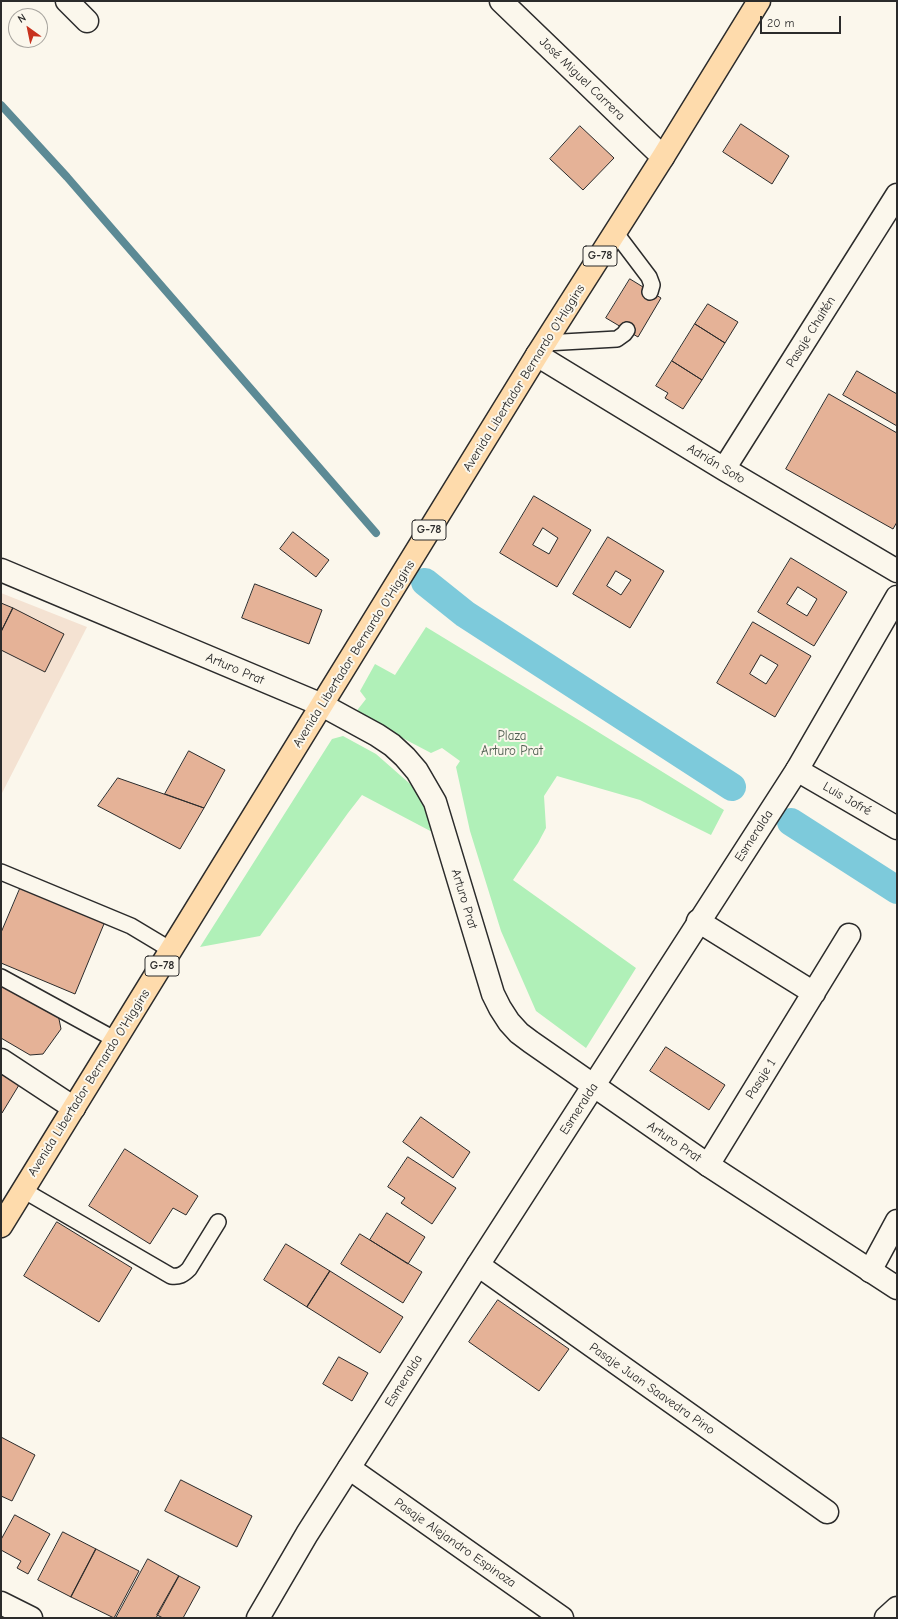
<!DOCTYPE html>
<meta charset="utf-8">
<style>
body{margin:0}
#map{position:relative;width:898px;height:1619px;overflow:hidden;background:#fbf7ec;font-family:"Comic Neue",sans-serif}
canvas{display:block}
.frame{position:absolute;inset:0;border:2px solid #2b2b2b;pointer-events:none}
.north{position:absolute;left:8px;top:8px;width:40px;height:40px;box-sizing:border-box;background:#fbf7ec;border:1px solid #a8a59f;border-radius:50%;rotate:327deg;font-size:11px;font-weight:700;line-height:16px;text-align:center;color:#2b2b2b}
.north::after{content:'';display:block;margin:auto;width:14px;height:18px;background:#c8321e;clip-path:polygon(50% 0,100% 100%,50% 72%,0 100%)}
.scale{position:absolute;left:760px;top:16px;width:81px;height:18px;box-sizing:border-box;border:2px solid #2b2b2b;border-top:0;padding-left:5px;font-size:12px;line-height:14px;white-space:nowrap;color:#2b2b2b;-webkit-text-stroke:3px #fbf7ec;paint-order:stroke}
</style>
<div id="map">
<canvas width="898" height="1619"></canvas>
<div class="frame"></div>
<div class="north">N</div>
<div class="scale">20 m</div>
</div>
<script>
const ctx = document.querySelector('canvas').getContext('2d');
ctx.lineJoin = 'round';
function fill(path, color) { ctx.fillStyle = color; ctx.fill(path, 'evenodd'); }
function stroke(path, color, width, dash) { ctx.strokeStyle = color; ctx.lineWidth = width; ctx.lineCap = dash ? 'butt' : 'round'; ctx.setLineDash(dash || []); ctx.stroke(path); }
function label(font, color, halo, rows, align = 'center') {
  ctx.font = font + ' "Comic Neue",sans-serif'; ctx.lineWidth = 4; ctx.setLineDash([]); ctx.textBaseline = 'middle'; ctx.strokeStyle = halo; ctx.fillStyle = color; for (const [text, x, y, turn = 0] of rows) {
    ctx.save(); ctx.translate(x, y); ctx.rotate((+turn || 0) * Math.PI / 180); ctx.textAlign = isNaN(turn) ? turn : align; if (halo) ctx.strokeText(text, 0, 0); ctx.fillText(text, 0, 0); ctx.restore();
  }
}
fill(new Path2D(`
 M1 593 87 627 1 795Z`), '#f4e2d2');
fill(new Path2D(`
 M426 627 582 722 724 810 711 835 640 800 557 776 544 796 546 828 538 843 513 880 636 968 586 1048 536 1011 501 931 470 831 456 767 460 761 442 748 431 753 355 713 366 699 360 691 375 664 395 675Z
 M343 736 376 754 417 790 436 834 362 795 348 813 260 936 200 947 332 739Z`), '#b0f0b8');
stroke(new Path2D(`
 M1 105 67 177 376 533`), '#5c8a95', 8);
stroke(new Path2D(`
 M425 582 465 614 732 787
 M791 822 897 890`), '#7dcadb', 28);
const building = new Path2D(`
 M741 124 789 156 772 184 723 152Z
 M580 126 614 158 583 190 550 159Z
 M630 279 661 298 638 337 606 318Z
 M708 304 738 322 725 343 695 324Z
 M695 324 725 343 702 380 672 361Z
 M672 361 702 380 683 409 665 398 668 393 656 386Z
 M857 371 897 394V426L843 395Z
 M829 394 897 433V522L893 529 786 469Z
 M534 496 591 530 557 587 500 553ZM543 528 558 538 549 554 533 545Z
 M293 532 329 560 316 577 280 549Z
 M608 537 664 571 630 628 573 594ZM616 571 631 580 621 595 607 586Z
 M791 558 847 592 814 646 758 612ZM798 587 817 599 807 616 787 604Z
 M255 584 322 610 309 644 242 618Z
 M1 603 13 608 1 632Z
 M13 608 64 634 45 672 1 650V632Z
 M753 622 811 656 775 717 717 683ZM761 655 778 665 766 684 750 674Z
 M189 751 225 770 204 808 165 794Z
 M118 778 204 808 180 849 98 806Z
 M22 884 106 919 75 994 1 963V933Z
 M1 982 58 1014 61 1029 43 1054 30 1055 1 1038Z
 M666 1047 725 1085 709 1110 650 1071Z
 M1 1074 19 1085 2 1113 1 1112Z
 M421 1117 470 1152 453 1178 403 1142Z
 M125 1149 198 1196 186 1215 173 1208 150 1244 89 1206Z
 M408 1157 456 1188 432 1224 401 1203 405 1198 388 1187Z
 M387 1213 425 1237 408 1264 370 1240Z
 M57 1222 132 1268 99 1322 24 1276Z
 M360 1234 422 1272 403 1303 341 1264Z
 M286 1244 330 1271 307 1307 264 1280Z
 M330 1271 403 1317 380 1353 307 1307Z
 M498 1300 569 1349 539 1391 469 1342Z
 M339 1357 368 1373 352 1401 323 1384Z
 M1 1437 35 1455 12 1501 1 1496Z
 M181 1480 252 1516 237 1547 165 1511Z
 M15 1515 50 1534 28 1574 17 1568 21 1561 1 1550V1540Z
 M63 1532 96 1549 71 1597 38 1580Z
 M96 1549 139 1571 114 1618 71 1597Z
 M148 1559 179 1576 156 1618H116Z
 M179 1576 200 1587 183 1618H163L157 1615Z`);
fill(building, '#e5b297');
stroke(building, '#2b2b2b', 1);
const service = new Path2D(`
 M615 232 649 277 652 285 650 292
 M545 343 617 339 624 334 627 330
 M1 872 131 926 171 950
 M1 977 116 1040
 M23 1190 171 1276C179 1277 183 1275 189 1269L218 1222`);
const minor = new Path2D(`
 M67 1 87 21
 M501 1 663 157
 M537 355 724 469 897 571
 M724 469 897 195
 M797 770 897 828
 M698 921 814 993
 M1 1060 74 1108
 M708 1165 849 935
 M478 1265 827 1512
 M870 1271 897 1221
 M349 1468 562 1618
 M886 1618 897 1608`);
const tertiary = new Path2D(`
 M1 570 322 705 377 735 392 745 405 757 417 771 435 802 493 994 500 1008 509 1022 519 1033 531 1042 708 1165 897 1288`);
const secondary = new Path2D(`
 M1 1603 31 1618
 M258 1618 307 1534 478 1265 797 770 897 597`);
const primary = new Path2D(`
 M1 1226 537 355 663 157 759 1`);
stroke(service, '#2b2b2b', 18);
stroke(minor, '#2b2b2b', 25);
stroke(tertiary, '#2b2b2b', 25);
stroke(secondary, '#2b2b2b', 25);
stroke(primary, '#2b2b2b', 25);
stroke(service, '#fbf7ec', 15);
stroke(minor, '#fbf7ec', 22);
stroke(tertiary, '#fbf7ec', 22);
stroke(secondary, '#fbf7ec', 22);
stroke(primary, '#fedbac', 22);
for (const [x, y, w] of [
 [600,256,34],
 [429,530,34],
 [162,966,34]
]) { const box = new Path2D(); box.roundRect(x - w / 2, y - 10, w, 20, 3); ctx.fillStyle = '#fbf7ec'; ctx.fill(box); stroke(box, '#2b2b2b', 1); }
label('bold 12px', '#2b2b2b', null, [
 ["G-78",600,256],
 ["G-78",429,530],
 ["G-78",162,966]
]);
label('13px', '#2b2b2b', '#fbf7ec', [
 ["José Miguel Carrera",582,79,44],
 ["Pasaje Chaitén",811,332,-58],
 ["Avenida Libertador Bernardo O'Higgins",524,378,-58],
 ["Adrián Soto",716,464,31],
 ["Avenida Libertador Bernardo O'Higgins",354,654,-58],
 ["Arturo Prat",235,669,23],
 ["Luis Jofré",847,799,30],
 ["Esmeralda",754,836,-57],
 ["Arturo Prat",464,899,73],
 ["Pasaje 1",761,1079,-58],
 ["Avenida Libertador Bernardo O'Higgins",89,1083,-58],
 ["Esmeralda",579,1109,-57],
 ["Arturo Prat",674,1142,34],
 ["Esmeralda",404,1381,-58],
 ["Pasaje Juan Saavedra Pino",652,1389,35],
 ["Pasaje Alejandro Espinoza",455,1543,35]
]);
label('13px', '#4c5c4e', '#fbf7ec', [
 ["Plaza",512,736],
 ["Arturo Prat",512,751]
]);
</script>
